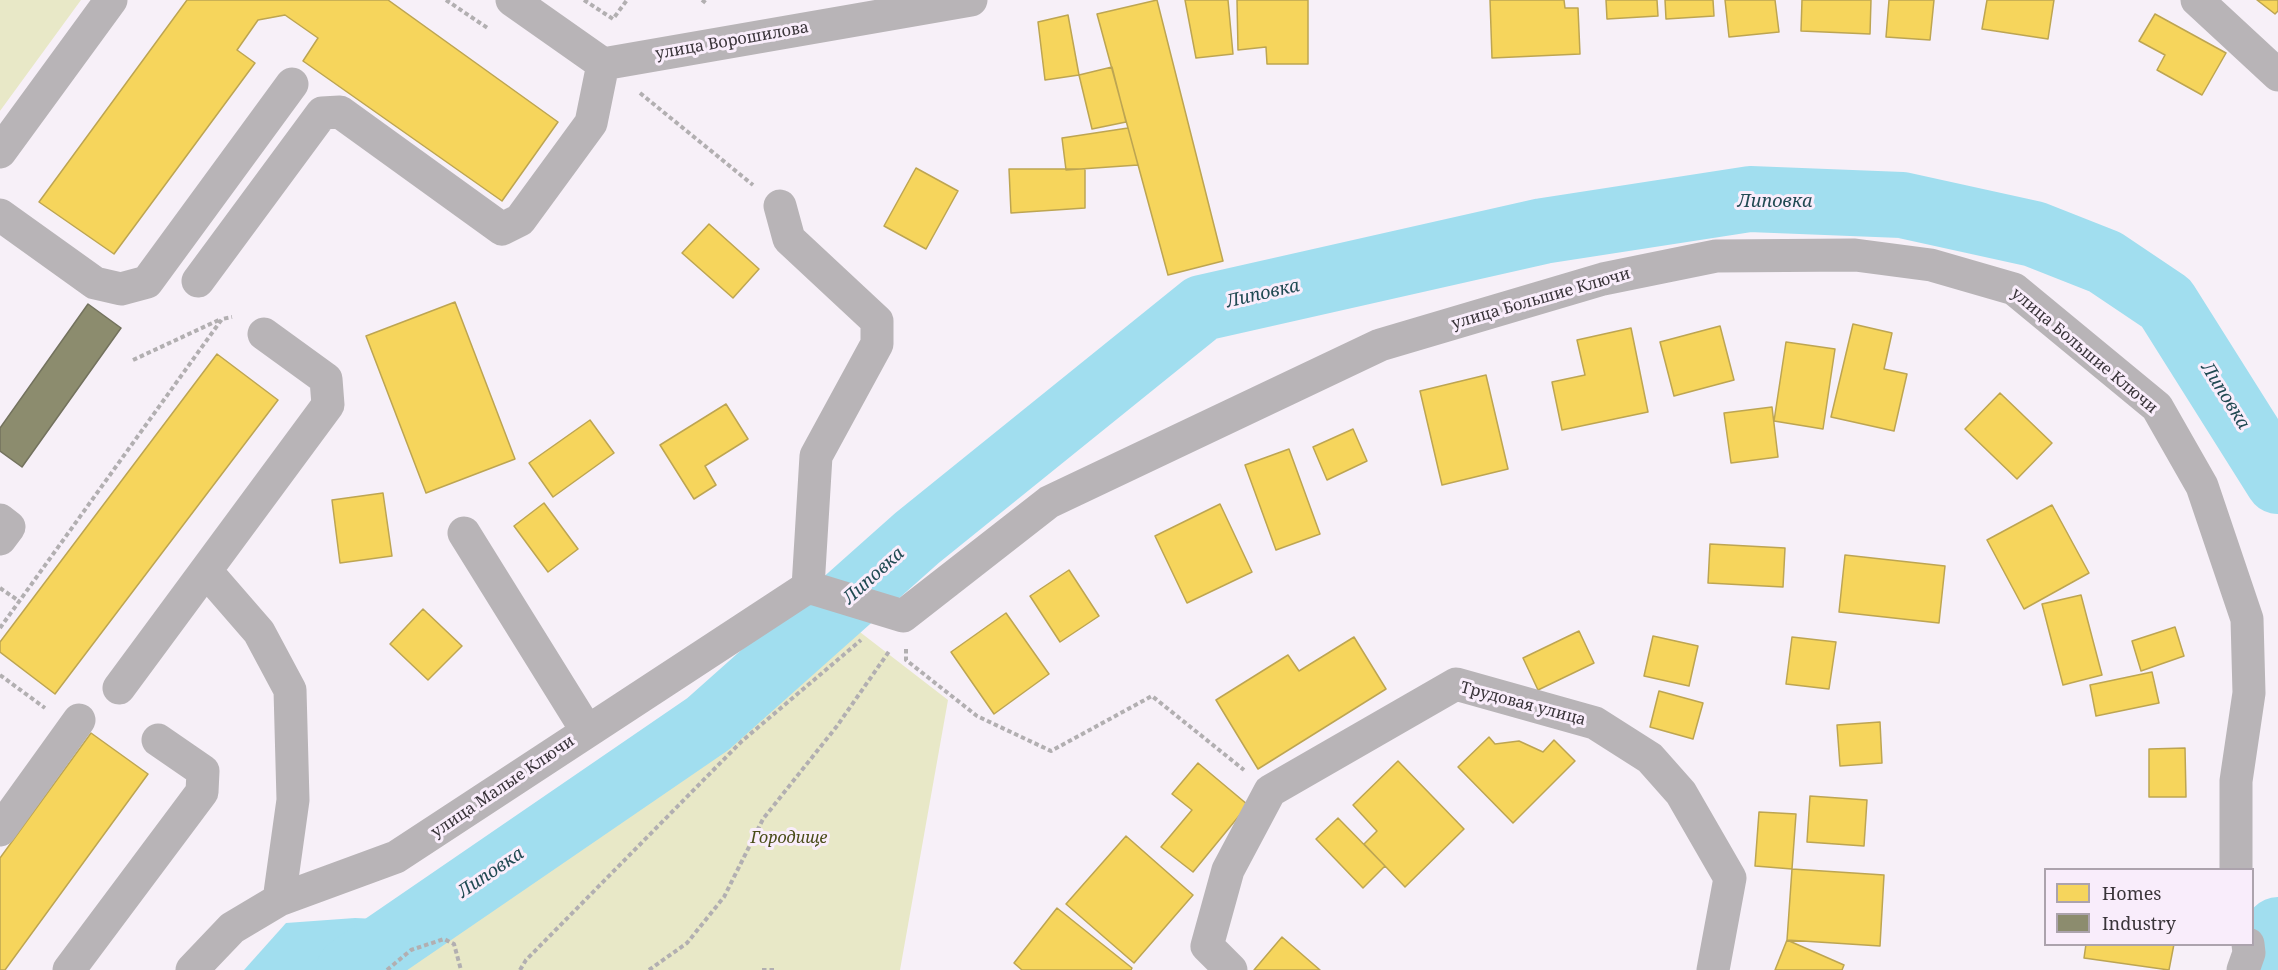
<!DOCTYPE html>
<meta charset="utf-8">
<style>
body{margin:0}
#map{position:relative;width:2278px;height:970px;overflow:hidden;background:#f7f0f8;font-family:"Noto Serif",serif}
canvas{display:block}
.legend{position:absolute;left:2044px;top:868px;width:210px;height:78px;box-sizing:border-box;background:#f9edfb;border:2px solid #aca3ad;margin:0;padding:8px 10px;list-style:none;font-size:18px;color:#393439}
.legend li{display:flex;align-items:center;gap:12px;height:30px}
.legend b{width:30px;border:2px solid #aca3ad}
</style>
<div id="map">
<canvas width="2278" height="970"></canvas>
<ul class="legend">
<li><b style="height:16px;background:#f6d55c"></b>Homes</li>
<li><b style="height:16px;background:#8c8c6e"></b>Industry</li>
</ul>
</div>
<script>
const ctx = document.querySelector('canvas').getContext('2d');
ctx.lineJoin = 'round';
function fill(path, color) { ctx.fillStyle = color; ctx.fill(path, 'evenodd'); }
function stroke(path, color, width, dash) { ctx.strokeStyle = color; ctx.lineWidth = width; ctx.lineCap = dash ? 'butt' : 'round'; ctx.setLineDash(dash || []); ctx.stroke(path); }
function label(font, color, halo, rows, align = 'center') {
  ctx.font = font + ' "Noto Serif",serif'; ctx.lineWidth = 6; ctx.setLineDash([]); ctx.textBaseline = 'middle'; ctx.strokeStyle = halo; ctx.fillStyle = color; for (const [text, x, y, turn = 0] of rows) {
    ctx.save(); ctx.translate(x, y); ctx.rotate((+turn || 0) * Math.PI / 180); ctx.textAlign = isNaN(turn) ? turn : align; if (halo) ctx.strokeText(text, 0, 0); ctx.fillText(text, 0, 0); ctx.restore();
  }
}
fill(new Path2D(`
 M0 0H81L0 111Z
 M856 629 948 700 900 970H375L426 925 467 903Z`), '#e8e8c7');
fill(new Path2D(`
 M355 918 377 919 388 944 368 970H244L286 923Z`), '#a1deef');
const homes = new Path2D(`
 M187 0H388L558 122 502 201 303 61 318 38 285 15 258 20 237 50 255 63 114 254 39 202Z
 M1157 0 1223 261 1168 275 1097 14Z
 M1185 0H1228L1233 54 1196 58Z
 M1237 0H1308V64H1267L1266 47 1238 50Z
 M1490 0H1564L1565 8H1578L1580 54 1492 58Z
 M1606 0H1657L1658 16 1607 19Z
 M1665 0H1713L1714 16 1666 19Z
 M1725 0H1775L1779 32 1729 37Z
 M1802 0H1871L1870 34 1801 31Z
 M1889 0H1934L1930 40 1886 37Z
 M1987 0H2054L2048 39 1982 29Z
 M2257 0H2278V11L2275 14Z
 M2155 14 2226 53 2202 95 2157 70 2165 55 2139 41Z
 M1068 15 1079 75 1045 80 1038 22Z
 M1112 67 1126 122 1092 129 1079 75Z
 M1128 128 1138 165 1066 170 1062 138Z
 M916 168 958 191 926 249 884 226Z
 M1009 169H1085V208L1011 213Z
 M709 224 759 269 733 298 682 253Z
 M455 302 515 459 426 493 366 336Z
 M1853 324 1892 333 1884 369 1907 374 1894 431 1831 417Z
 M1720 326 1734 380 1674 396 1660 342Z
 M1631 328 1648 412 1562 430 1552 382 1585 375 1577 340Z
 M1786 342 1835 349 1823 429 1774 421Z
 M217 354 278 400 55 694 0 652V642Z
 M1486 375 1508 469 1442 485 1420 391Z
 M2000 393 2052 443 2017 479 1965 429Z
 M726 404 748 439 705 466 716 485 694 499 660 445Z
 M1772 407 1778 457 1731 463 1724 413Z
 M590 420 614 453 553 497 529 463Z
 M1353 429 1367 461 1327 480 1313 447Z
 M1289 449 1320 534 1276 550 1245 465Z
 M383 493 392 556 340 563 332 500Z
 M544 503 578 549 548 572 514 526Z
 M1220 504 1252 572 1187 603 1155 536Z
 M2052 505 2089 573 2024 609 1987 540Z
 M1710 544 1785 548 1783 587 1708 583Z
 M1845 555 1945 566 1939 623 1839 612Z
 M1069 570 1099 616 1060 642 1030 596Z
 M2081 595 2102 675 2063 685 2042 604Z
 M423 609 462 646 428 680 390 644Z
 M1006 613 1049 674 994 714 951 652Z
 M2175 627 2184 656 2141 671 2132 641Z
 M1579 631 1594 663 1538 690 1523 658Z
 M1653 636 1698 646 1689 686 1644 676Z
 M1354 637 1386 689 1258 769 1216 700 1288 655 1299 671Z
 M1792 637 1836 642 1829 689 1786 684Z
 M2152 672 2159 703 2096 716 2090 685Z
 M1659 691 1703 703 1693 739 1650 727Z
 M1880 722 1882 763 1840 766 1837 725Z
 M91 733 148 774 5 970H0V858Z
 M1489 737 1495 744 1519 741 1543 752 1554 740 1575 761 1513 823 1458 767Z
 M2185 748 2186 797H2149V749Z
 M1398 761 1464 829 1405 887 1364 844 1377 831 1353 805Z
 M1198 763 1248 805 1193 872 1161 847 1192 810 1172 794Z
 M1810 796 1867 800 1864 846 1807 842Z
 M1759 812 1796 814 1792 869 1755 866Z
 M1338 818 1385 866 1363 888 1316 839Z
 M1126 836 1193 895 1134 963 1066 904Z
 M1792 869 1884 875 1880 946 1787 940Z
 M1057 908 1132 968 1131 970H1022L1014 963Z
 M1282 937 1320 970H1254Z
 M1787 940 1844 965 1842 970H1775Z
 M2086 944H2174L2169 970 2084 958Z`);
fill(homes, '#f6d55c');
stroke(homes, '#bda552', 1.5);
const industry = new Path2D(`
 M88 304 121 328 22 467 0 451V428Z`);
fill(industry, '#8c8c6e');
stroke(industry, '#73725e', 1.5);
stroke(new Path2D(`
 M349 970 708 724 917 538 1202 308 1543 231 1750 199 1902 205 2034 234 2105 262 2166 303 2278 481
 M2262 970 2278 930`), '#a1deef', 66);
stroke(new Path2D(`
 M446 0 489 29
 M584 0 613 19 627 0
 M702 0 707 4
 M640 93 753 185
 M133 360 221 319
 M0 588 19 601
 M0 628 222 319 232 317
 M906 649V660L977 716 1051 751 1152 696 1244 770
 M0 675 45 708
 M387 970 411 950 444 939 454 944 461 970
 M520 970 526 960 742 741 861 640
 M649 970 687 943 724 897 763 819 837 726 890 650
 M762 970H775`), '#b2afb1', 4, [4.5, 3]);
stroke(new Path2D(`
 M512 0 603 64 971 0
 M2197 0 2278 75
 M0 152 111 0
 M780 206 789 239 877 321V344L816 456 808 587
 M0 215 95 283 121 289 147 282 292 84
 M198 281 322 113 340 112 502 229 520 220 591 123 603 64
 M0 520 9 527 0 539
 M464 533 587 731
 M206 571 259 632 290 690 293 800 279 900
 M808 587 903 616 1049 502 1380 345 1603 279 1716 256 1855 255 1931 265 2014 289 2157 407 2202 486 2247 619 2249 693 2236 781V870
 M119 688 328 405 326 379 264 334
 M0 830 79 720
 M69 970 202 792 203 771 158 740
 M192 970 232 928 279 900 396 857 808 587
 M1231 970 1207 946 1228 870 1270 791 1456 684 1595 723 1650 758 1681 793 1730 878 1713 970
 M2243 970 2249 953 2248 944`), '#b8b4b7', 33);
label('16px', '#393439', '#f9edfb', [
 ["улица Ворошилова",732,41,-10],
 ["улица Большие Ключи",1541,299,-16],
 ["улица Большие Ключи",2084,351,40],
 ["Трудовая улица",1523,704,15],
 ["улица Малые Ключи",503,787,-34]
]);
label('italic 16px', '#494c18', '#f9edfb', [
 ["Городище",789,838]
]);
label('italic 18px', '#214a53', '#f9edfb', [
 ["Липовка",1775,202],
 ["Липовка",1263,294,-13],
 ["Липовка",2225,396,58],
 ["Липовка",874,576,-42],
 ["Липовка",491,873,-34]
]);
</script>
